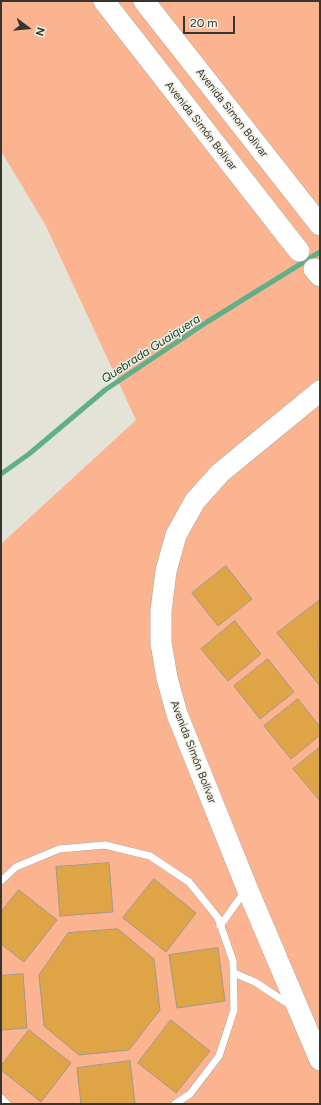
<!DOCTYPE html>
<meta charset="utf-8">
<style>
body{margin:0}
#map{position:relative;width:321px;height:1105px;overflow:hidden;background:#e4e3d8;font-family:Figtree,sans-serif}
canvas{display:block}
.frame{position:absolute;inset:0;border:2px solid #363631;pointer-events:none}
.north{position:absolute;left:8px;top:8px;width:40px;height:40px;-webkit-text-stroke:3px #f1f0e5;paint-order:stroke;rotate:106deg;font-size:11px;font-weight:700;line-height:16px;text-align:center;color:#363631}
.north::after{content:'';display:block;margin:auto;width:14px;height:18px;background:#363631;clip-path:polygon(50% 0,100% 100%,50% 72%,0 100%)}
.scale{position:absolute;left:183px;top:16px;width:52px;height:18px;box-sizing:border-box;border:2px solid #363631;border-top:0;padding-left:5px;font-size:12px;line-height:14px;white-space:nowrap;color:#363631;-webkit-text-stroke:3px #f1f0e5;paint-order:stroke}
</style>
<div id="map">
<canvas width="321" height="1105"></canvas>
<div class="frame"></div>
<div class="north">N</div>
<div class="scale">20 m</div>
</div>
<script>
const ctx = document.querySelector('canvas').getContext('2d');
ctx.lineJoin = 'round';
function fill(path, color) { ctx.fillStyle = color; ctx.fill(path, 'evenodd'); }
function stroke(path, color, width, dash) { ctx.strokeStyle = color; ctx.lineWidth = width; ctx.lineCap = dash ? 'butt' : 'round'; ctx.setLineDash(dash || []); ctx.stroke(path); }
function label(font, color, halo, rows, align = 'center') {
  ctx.font = font + ' Figtree,sans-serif'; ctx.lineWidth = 3; ctx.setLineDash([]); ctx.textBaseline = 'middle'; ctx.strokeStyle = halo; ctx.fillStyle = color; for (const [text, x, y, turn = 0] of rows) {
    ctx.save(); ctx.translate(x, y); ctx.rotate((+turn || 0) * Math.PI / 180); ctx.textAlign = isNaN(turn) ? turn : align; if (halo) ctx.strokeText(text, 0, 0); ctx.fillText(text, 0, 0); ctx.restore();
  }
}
fill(new Path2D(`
 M1 1H320V1104H1V544L136 420 45 224 1 151Z`), '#fbb390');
stroke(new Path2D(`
 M1 474 29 454 105 390 207 322 320 252`), '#60af89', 5);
const building = new Path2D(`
 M226 566 252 599 218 626 192 593Z
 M320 600V643L317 645 320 649V686L277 633Z
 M235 621 261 654 228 681 201 649Z
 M268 659 294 692 260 719 234 686Z
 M298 699 320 727V735L291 759 264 726Z
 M320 747V801L293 769Z
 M109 863 113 912 60 916 56 867Z
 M154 879 196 913 166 952 123 918Z
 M19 890 57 920 24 962 1 944V912Z
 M118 929 154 959 160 1010 129 1050 79 1055 44 1026 39 975 68 933Z
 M218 948 225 1001 177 1008 169 955Z
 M23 974 27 1028 1 1030V976Z
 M171 1020 210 1051 176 1093 138 1063Z
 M29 1030 71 1063 41 1102 1 1070V1066Z
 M130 1061 135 1104H81L77 1068Z`);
fill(building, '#dfa446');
stroke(building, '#a09991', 1);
const lane = new Path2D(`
 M1 881 16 867 59 849 105 845 150 856 189 882 218 918 233 961 234 1010 219 1056 190 1094 175 1104
 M220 926 245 891
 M234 973 255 982 290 1005
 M1 1098 7 1104`);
const secondary = new Path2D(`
 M104 1 284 232 299 251
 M144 1 320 225
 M314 269 320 276
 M320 391 220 473 195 501 176 535 166 571 161 611V643L167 678 177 714 247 888 320 1060`);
stroke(lane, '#abaaa0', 8);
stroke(secondary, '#abaaa0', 22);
stroke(lane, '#fff', 7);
stroke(secondary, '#fff', 21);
label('11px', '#363631', '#f1f0e5', [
 ["Avenida Simon Bolivar",232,113,52],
 ["Avenida Simón Bolívar",201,126,52],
 ["Avenida Simón Bolívar",193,752,69]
]);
label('italic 12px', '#12432e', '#f1f0e5', [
 ["Quebrada Guaiquera",151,349,-33]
]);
</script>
